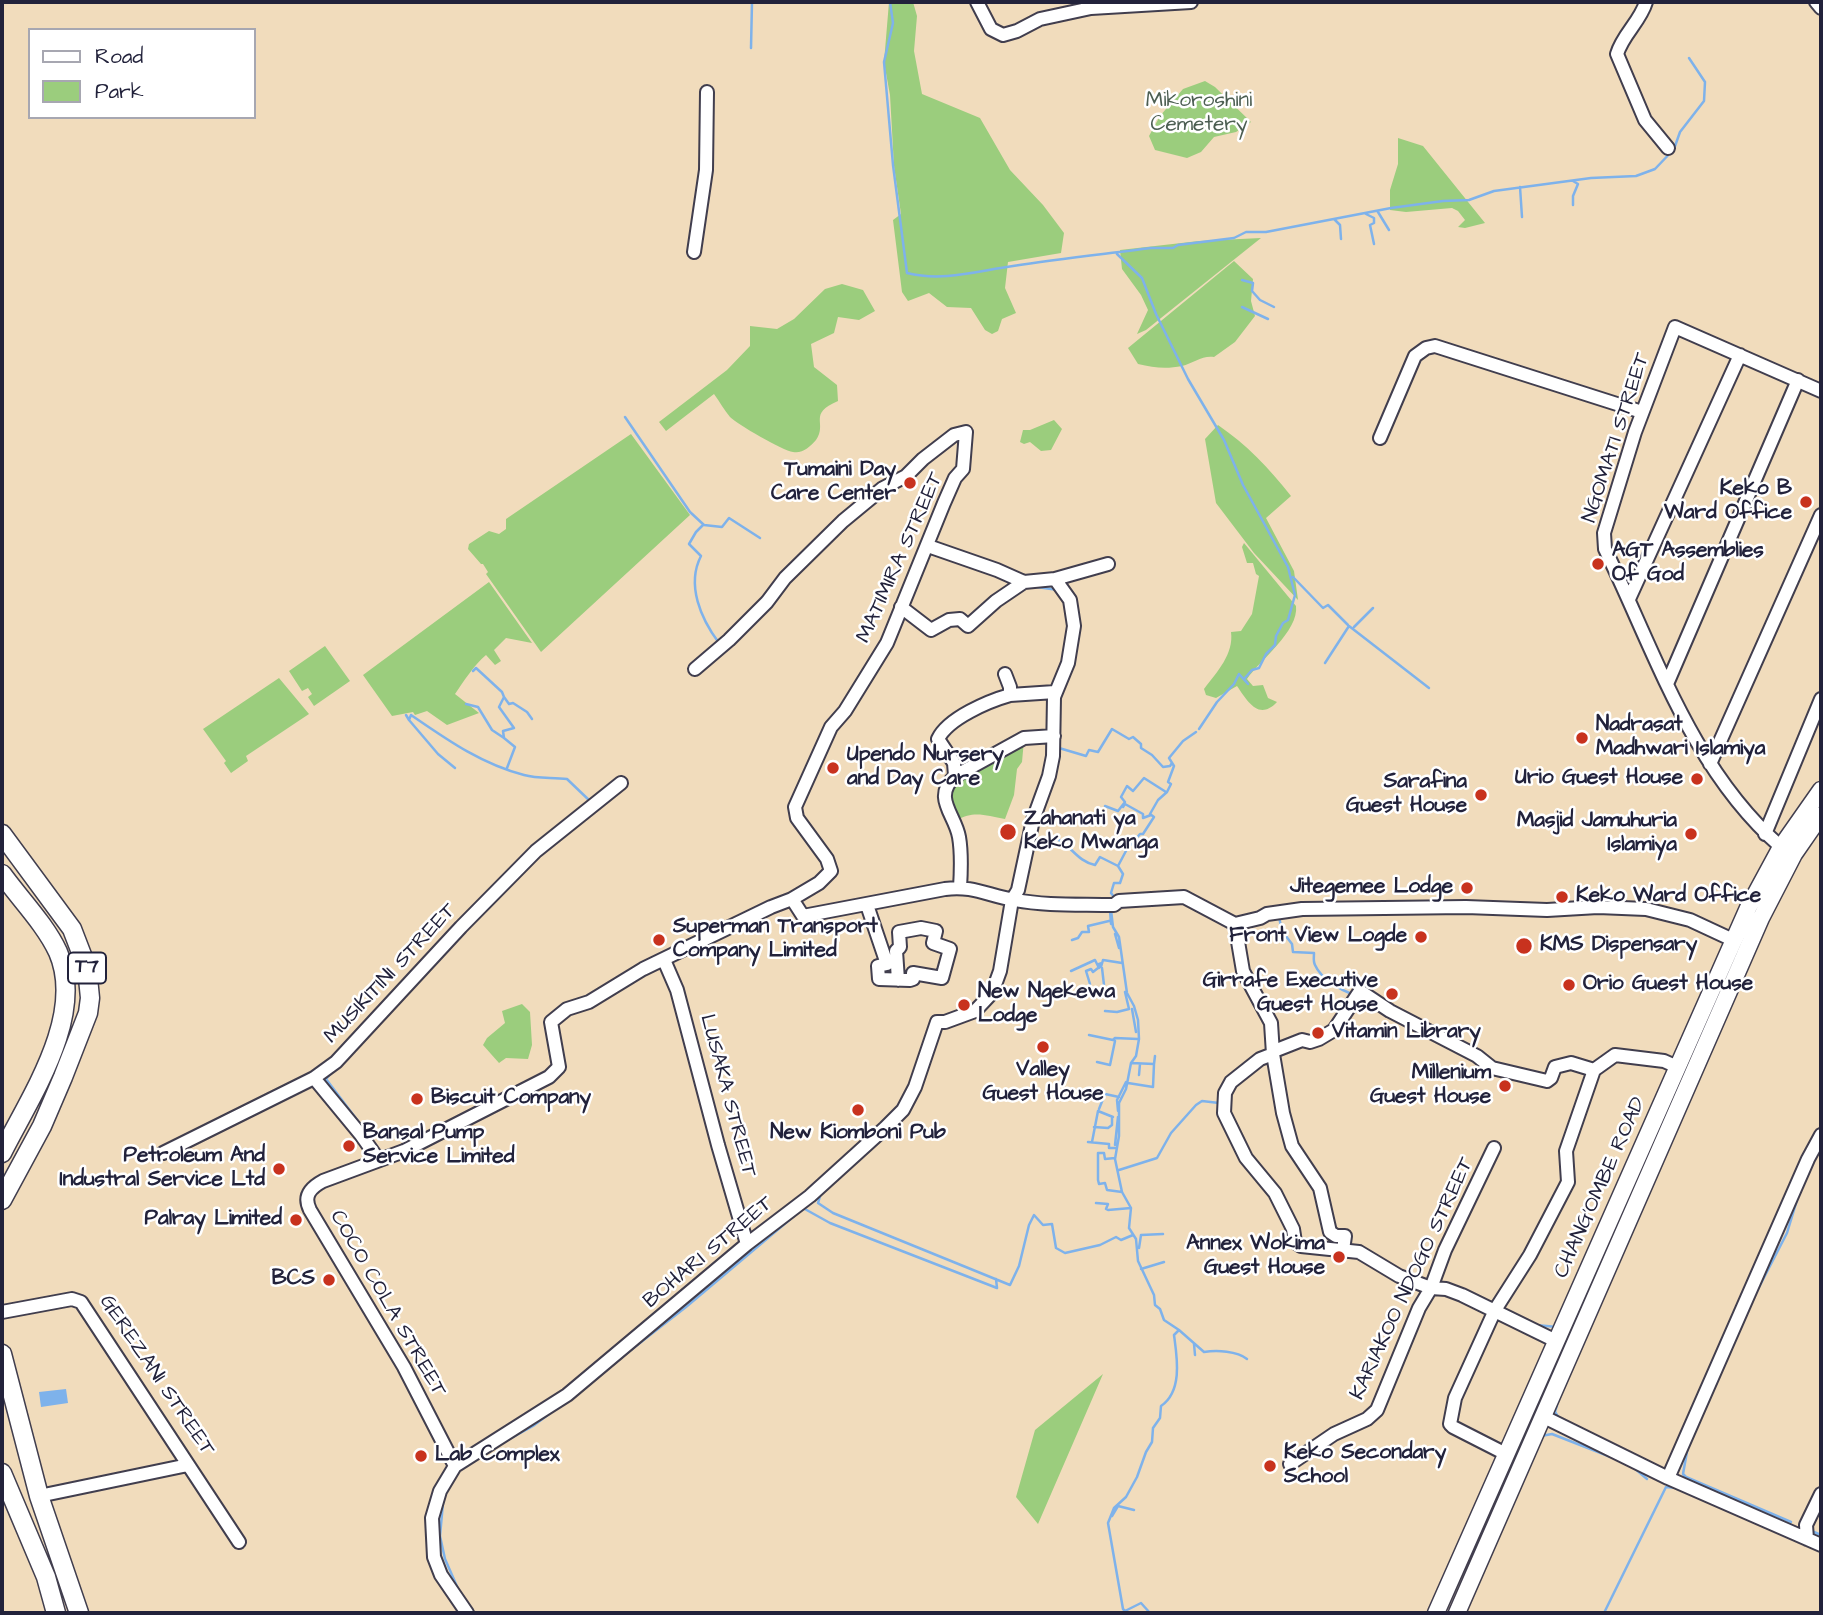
<!DOCTYPE html>
<style>
body{margin:0}
#map{position:relative;width:1823px;height:1615px;overflow:hidden;background:#f1dcbc;font-family:"Architects Daughter",sans-serif}
canvas{display:block}
.frame{position:absolute;inset:0;border:4px solid #22223b;pointer-events:none}
.legend{position:absolute;left:28px;top:28px;width:228px;height:91px;box-sizing:border-box;background:#fff;border:2px solid #a7a7b1;margin:0;padding:9px 12px;list-style:none;font-size:21px;color:#22223b}
.legend li{display:flex;align-items:center;gap:14px;height:35px}
.legend b{width:35px;border:2px solid #a7a7b1}
</style>
<div id="map">
<canvas width="1823" height="1615"></canvas>
<div class="frame"></div>
<ul class="legend">
<li><b style="height:9px;background:#fff"></b>Road</li>
<li><b style="height:19px;background:#9bcd7d"></b>Park</li>
</ul>
</div>
<script>
const ctx = document.querySelector('canvas').getContext('2d');
ctx.lineJoin = 'round';
function fill(path, color) { ctx.fillStyle = color; ctx.fill(path, 'evenodd'); }
function stroke(path, color, width, dash) { ctx.strokeStyle = color; ctx.lineWidth = width; ctx.lineCap = dash ? 'butt' : 'round'; ctx.setLineDash(dash || []); ctx.stroke(path); }
function label(font, color, halo, rows, align = 'center') {
  ctx.font = font + ' "Architects Daughter",sans-serif'; ctx.lineWidth = 5; ctx.setLineDash([]); ctx.textBaseline = 'middle'; ctx.strokeStyle = halo; ctx.fillStyle = color; for (const [text, x, y, turn = 0] of rows) {
    ctx.save(); ctx.translate(x, y); ctx.rotate((+turn || 0) * Math.PI / 180); ctx.textAlign = isNaN(turn) ? turn : align; if (halo) ctx.strokeText(text, 0, 0); ctx.fillText(text, 0, 0); ctx.restore();
  }
}
fill(new Path2D(`
 M889 2H913L917 16 914 51 922 94 980 118 1010 170 1043 205 1064 233 1061 253 1008 262 1005 288 1016 313 1002 319 998 331 992 334 985 330 971 308 947 307 929 293 908 301 902 292 893 220 901 214 894 166 890 95 884 62Z
 M1205 81 1215 87 1251 122 1236 132 1214 137 1201 152 1187 158 1155 150 1149 136 1160 116 1183 89Z
 M1398 138 1423 146 1485 223 1465 228 1458 227 1465 220 1458 211 1452 208 1406 212 1390 210V190L1398 164Z
 M1261 238 1146 330 1137 334 1148 310 1141 295 1122 269 1120 250 1199 241Z
 M1234 261 1253 279 1251 301 1255 316 1235 342 1214 357C1203 355 1193 363 1182 366 1167 369 1154 368 1138 364L1128 348Z
 M842 284 863 290 875 311 859 320 838 317 834 333 811 344 814 367 837 385 838 401C807 414 828 423 816 440 810 447 802 454 793 452 783 451 737 424 730 417 724 410 720 402 714 394L666 431 659 422 727 370 750 346V326L777 329 794 319 825 289Z
 M1054 420 1062 429 1051 450 1041 451 1030 442 1024 444 1020 442 1023 430H1030Z
 M1218 425C1247 445 1269 468 1291 496L1266 518 1294 571 1298 600 1254 553 1216 503 1205 439Z
 M631 434 690 515 541 652 486 574 488 572 483 564H481L468 549 469 544 489 531 499 534 506 529V519Z
 M1244 543 1296 606C1299 631 1260 660 1247 679L1253 686 1263 685 1268 698 1277 702C1259 721 1248 702 1237 686L1216 698 1206 695 1204 689C1217 672 1234 654 1231 632L1241 631 1252 614 1259 576 1256 574 1253 563H1247L1242 547Z
 M489 582 532 643 506 638 494 650 501 661 495 665 486 655C474 665 464 681 455 694L479 713 447 725 427 711 415 715 413 712 392 716 363 675Z
 M325 646 350 681 314 706 308 697 312 694 308 688 302 691 289 671Z
 M279 678 309 714 246 756 248 761 231 773 224 763 226 761 203 729Z
 M1024 740 1022 762 1017 769 1014 795 1005 819C987 816 974 810 957 820L951 812 948 786Z
 M522 1004 530 1012 532 1045 528 1059 506 1058 499 1063 483 1045 487 1038 505 1023 502 1011Z
 M1103 1374 1038 1524 1016 1497 1035 1430Z`), '#9bcd7d');
fill(new Path2D(`
 M66 1389 68 1403 41 1407 39 1392Z`), '#7eb2eb');
stroke(new Path2D(`
 M890 2 893 23 884 62 893 165 907 273C943 282 977 271 1013 266 1059 259 1105 254 1151 248H1173L1178 245 1234 238 1246 232H1266L1391 208 1443 201 1469 200 1494 191 1591 178 1636 176 1655 169 1674 149 1680 132 1704 101 1705 82 1689 58
 M751 48 752 2
 M1520 187 1522 217
 M1573 205V196L1578 184 1573 181
 M1378 212 1389 230
 M1366 214 1374 218V223L1370 225 1374 244
 M1335 220 1340 225 1341 239
 M1117 254 1142 278 1156 314 1188 379 1224 440 1243 485 1288 567 1295 595 1288 620 1283 623 1276 636 1275 645 1266 654 1259 668 1252 670 1244 679 1248 684 1239 674 1234 684 1217 702 1199 729
 M1242 280 1253 283 1252 291 1260 300 1274 307
 M1242 307 1268 319
 M625 417 690 512 704 525 722 527 729 518 760 538
 M703 525 696 532 689 544 701 556C686 585 701 619 719 643
 M1293 577 1323 608 1328 605 1348 625
 M1037 587 1058 590
 M1354 627 1373 608
 M1325 663 1349 626 1429 688
 M473 671 476 668 502 692 504 697 499 707 514 728 503 731 504 738 515 747 507 768
 M504 697 509 704 513 703 527 712 532 719
 M466 704 478 707 492 730 504 738
 M406 715 409 720 411 715C446 739 481 764 524 775 538 779 553 777 567 779L591 802
 M409 720 438 754 455 768
 M1059 748 1086 756 1089 750 1098 752 1112 729 1129 739 1133 737 1141 744V748L1152 755 1163 767 1170 766 1172 763
 M1105 806 1118 811
 M1123 807 1125 804 1143 814V818L1151 815
 M1118 811 1125 802 1121 797 1127 786 1133 791 1144 778 1166 792
 M1047 846 1053 837C1071 844 1076 861 1095 865L1100 857 1118 866
 M1115 898 1111 893 1114 883H1120L1123 874 1118 866 1127 849 1140 834H1143L1154 817 1150 814 1158 800 1167 792 1171 784 1168 782 1174 766 1169 758 1183 741 1196 732
 M1110 910 1111 924
 M1111 910 1113 927 1119 937 1127 993 1134 1006 1138 1020 1139 1039 1136 1056 1131 1063 1126 1089 1119 1103V1136L1115 1159 1122 1192 1131 1208 1129 1228 1136 1239 1138 1261 1154 1295 1155 1305 1160 1309 1164 1320 1179 1330 1174 1335C1177 1357 1183 1391 1161 1406L1160 1418 1153 1428 1152 1442 1146 1452 1137 1477 1126 1497 1114 1508 1108 1523 1123 1609 1125 1611 1141 1603 1150 1613
 M1279 917 1282 931 1292 944 1293 952 1314 953C1314 957 1313 961 1315 965 1321 979 1341 990 1354 995
 M1115 934 1119 948
 M1072 940 1078 938 1082 932H1089L1088 926 1109 921
 M1102 968 1104 985
 M1071 971 1095 960 1099 968V964L1102 963 1101 967 1103 960 1122 963
 M1090 984 1086 971 1091 969 1093 972 1098 968
 M1125 992 1129 1009
 M1132 1009 1136 1032
 M1105 1011 1117 1012 1129 1009
 M1089 1035 1113 1040 1115 1038 1138 1039
 M1097 1062 1110 1065 1115 1041
 M1131 1063 1154 1064 1155 1056
 M332 1072 326 1079 367 1133
 M1139 1075 1140 1064
 M1128 1083 1153 1087 1154 1064
 M1099 1109 1105 1094 1119 1097
 M1118 1111 1117 1100 1126 1082
 M1094 1127 1108 1128 1112 1125V1118
 M1088 1142 1109 1144V1148H1115
 M1092 1142 1098 1111 1113 1117
 M1115 1145 1118 1117
 M1115 1158 1105 1159 1104 1153H1098V1180L1099 1184 1105 1183 1107 1190 1122 1192
 M1119 1170 1157 1158 1171 1133 1196 1105 1202 1101 1219 1103
 M821 1193 818 1203 833 1213 1010 1285 1019 1266 1029 1225 1034 1215 1043 1225 1052 1224 1056 1248 1065 1253 1100 1245 1116 1237 1121 1240 1133 1235
 M1096 1203 1108 1204 1106 1209 1108 1210 1131 1208
 M802 1209 803 1208 830 1223 997 1288 996 1279
 M1139 1248 1141 1235 1163 1234
 M1141 1269 1164 1262
 M1756 1293 1787 1233 1797 1200
 M1536 1325 1557 1327
 M1179 1330 1204 1352C1217 1350 1237 1351 1247 1359
 M1194 1344 1195 1355
 M618 1360 686 1307 794 1216
 M1557 1405 1555 1412 1559 1418
 M1541 1436 1552 1434 1621 1461
 M1688 1446 1683 1474 1686 1477 1791 1522
 M495 1447 533 1426 549 1414
 M1633 1467 1647 1479
 M443 1503 440 1536 445 1559 459 1591
 M1112 1516 1118 1506 1134 1510
 M1814 1532 1821 1535
 M1444 1613 1490 1511
 M1604 1613 1666 1487 1677 1488`), '#7eb2eb', 2.5);
const minor = new Path2D(`
 M977 2 991 29 1003 35 1017 31 1040 19 1091 8 1191 2
 M1646 2C1640 22 1623 34 1617 54L1645 120 1668 148
 M1816 2 1821 8
 M694 252 706 170 707 92
 M1380 438 1415 356 1426 348 1435 346 1642 412
 M928 546 997 570 1024 582 1055 579 1108 564
 M1629 599 1740 355
 M901 607 931 630 949 620 960 619 968 626 996 601 1024 582
 M695 669 729 640 767 602 785 578 843 521 883 488 906 476 923 459 954 435 966 432 963 469 955 478 944 503 887 643 845 711 831 727 795 807 797 818 827 859 831 871 819 883 792 899
 M1667 684 1798 380
 M1010 695 1055 692
 M1710 764 1821 515
 M955 776 1024 738 1054 736
 M1765 834 1821 699
 M1781 847C1692 770 1655 652 1605 549L1604 533 1635 432 1675 327 1821 391
 M960 888C961 872 962 854 959 837 955 814 932 798 955 776L954 763 938 739C948 718 989 701 1010 695V687L1005 674
 M867 905 887 964 878 966 879 979 910 980 913 979V973L942 978 950 949 933 943 936 931 921 928 899 932 900 947 896 951 898 980
 M1235 924 1243 971 1271 1023 1273 1054 1283 1113 1292 1146 1320 1188 1330 1232 1336 1236H1345L1343 1250
 M664 960 677 990 718 1145 747 1244
 M1274 1051 1302 1040 1310 1042 1319 1039 1334 1030 1360 991 1390 1011 1477 1056 1492 1068 1547 1081 1551 1078 1555 1067 1571 1063 1594 1070
 M1273 1054 1260 1059 1231 1082 1225 1093 1224 1113 1246 1158 1275 1193 1293 1229 1295 1242 1301 1246 1359 1252 1399 1276 1431 1288 1446 1289 1462 1295 1556 1341
 M314 1078 361 1135 378 1159
 M163 1153 314 1078 336 1062 461 927 536 851 621 783
 M2 1312 72 1299 81 1302 239 1542
 M1542 1416 1668 1478 1821 1545
 M1506 1454 1453 1427 1450 1424 1455 1398 1495 1310 1530 1255 1568 1182 1566 1151 1594 1070 1615 1055 1664 1061 1673 1065
 M1290 1464 1334 1434 1367 1419 1377 1410 1419 1308 1431 1288 1445 1250 1494 1148
 M455 1466 404 1367 310 1210C303 1196 310 1188 323 1181L404 1151 549 1077 559 1067 551 1022 567 1009 589 1002 643 969 771 907 792 899 803 916 945 889C973 885 989 896 1015 900 1047 906 1081 904 1114 905L1119 901 1184 897 1235 924 1260 918 1267 914 1302 909 1466 907 1547 910 1598 907 1646 909 1690 920 1733 940
 M1668 1478 1808 1159 1821 1135
 M39 1496 188 1465
 M1807 1539 1806 1525 1821 1494
 M467 1613 441 1575 434 1557 432 1518 440 1491 455 1466 567 1395 747 1244 810 1196 885 1128 903 1110 915 1087 937 1022H945L975 1011 992 993 1000 971 1012 900 1018 890 1033 820 1049 776 1053 756 1054 697 1068 663 1074 626 1070 600 1055 579`);
const major = new Path2D(`
 M1436 1613 1748 908 1781 847 1821 790
 M1457 1613 1761 918 1794 854 1821 815`);
const highway = new Path2D(`
 M2 834 72 929 87 968 90 998 88 1013 63 1077 42 1126 2 1200
 M2 874C20 899 45 924 58 952 86 1016 30 1097 2 1153
 M2 1354 39 1496 79 1613
 M2 1473 46 1577 56 1613`);
stroke(minor, '#413e4e', 16);
stroke(major, '#413e4e', 19);
stroke(highway, '#413e4e', 21);
stroke(minor, '#fff', 12);
stroke(major, '#fff', 16);
stroke(highway, '#fff', 18);
for (const [x, y, r, color] of [
 [910,483,7,"#c8321e"],
 [1806,502,7,"#c8321e"],
 [1598,564,7,"#c8321e"],
 [1582,738,7,"#c8321e"],
 [833,768,7,"#c8321e"],
 [1697,779,7,"#c8321e"],
 [1481,795,7,"#c8321e"],
 [1008,832,9,"#c8321e"],
 [1691,834,7,"#c8321e"],
 [1467,888,7,"#c8321e"],
 [1562,897,7,"#c8321e"],
 [1421,937,7,"#c8321e"],
 [659,940,7,"#c8321e"],
 [1524,946,9,"#c8321e"],
 [1569,985,7,"#c8321e"],
 [1392,994,7,"#c8321e"],
 [964,1005,7,"#c8321e"],
 [1318,1033,7,"#c8321e"],
 [1043,1047,7,"#c8321e"],
 [1505,1086,7,"#c8321e"],
 [417,1099,7,"#c8321e"],
 [858,1110,7,"#c8321e"],
 [349,1146,7,"#c8321e"],
 [279,1169,7,"#c8321e"],
 [296,1220,7,"#c8321e"],
 [1339,1257,7,"#c8321e"],
 [329,1280,7,"#c8321e"],
 [421,1456,7,"#c8321e"],
 [1270,1466,7,"#c8321e"]
]) { const dot = new Path2D(); dot.arc(x, y, r, 0, 2 * Math.PI); ctx.fillStyle = color; ctx.fill(dot); stroke(dot, '#fff', 2.5); }
for (const [x, y, w] of [
 [87,968,38]
]) { const box = new Path2D(); box.roundRect(x - w / 2, y - 15.5, w, 31, 5); ctx.fillStyle = '#fff'; ctx.fill(box); stroke(box, '#22223b', 2); }
label('bold 19px', '#22223b', null, [
 ["T7",87,968]
]);
label('21px', '#4c5e52', '#fff', [
 ["Mikoroshini",1199,102],
 ["Cemetery",1199,126]
]);
label('21px', '#22223b', '#fff', [
 ["NGOMATI STREET",1617,438,-72],
 ["MATIMIRA STREET",901,558,-66],
 ["MUSIKITINI STREET",391,974,-47],
 ["LUSAKA STREET",727,1096,75],
 ["CHANG'OMBE ROAD",1601,1188,-66],
 ["BOHARI STREET",709,1253,-40],
 ["KARIAKOO NDOGO STREET",1413,1279,-65],
 ["COCO COLA STREET",387,1304,60],
 ["GEREZANI STREET",156,1376,56]
]);
label('bold 21px', '#22223b', '#fff', [
 ["Tumaini Day",896,471,"right"],
 ["Care Center",896,495,"right"],
 ["Keko B",1792,490,"right"],
 ["Ward Office",1792,514,"right"],
 ["AGT Assemblies",1612,552],
 ["Of God",1612,576],
 ["Nadrasat",1596,726],
 ["Madhwari Islamiya",1596,750],
 ["Upendo Nursery",847,756],
 ["and Day Care",847,780],
 ["Urio Guest House",1683,779,"right"],
 ["Sarafina",1467,783,"right"],
 ["Guest House",1467,807,"right"],
 ["Zahanati ya",1024,820],
 ["Keko Mwanga",1024,844],
 ["Masjid Jamuhuria",1677,822,"right"],
 ["Islamiya",1677,846,"right"],
 ["Jitegemee Lodge",1453,888,"right"],
 ["Keko Ward Office",1576,897],
 ["Superman Transport",673,928],
 ["Company Limited",673,952],
 ["Front View Logde",1407,937,"right"],
 ["KMS Dispensary",1540,946],
 ["Girrafe Executive",1378,982,"right"],
 ["Guest House",1378,1006,"right"],
 ["Orio Guest House",1583,985],
 ["New Ngekewa",978,993],
 ["Lodge",978,1017],
 ["Vitamin Library",1332,1033],
 ["Valley",1043,1071,"center"],
 ["Guest House",1043,1095,"center"],
 ["Millenium",1491,1074,"right"],
 ["Guest House",1491,1098,"right"],
 ["Biscuit Company",431,1099],
 ["Bansal Pump",363,1134],
 ["Service Limited",363,1158],
 ["New Kiomboni Pub",858,1134,"center"],
 ["Petroleum And",265,1157,"right"],
 ["Industral Service Ltd",265,1181,"right"],
 ["Palray Limited",282,1220,"right"],
 ["Annex Wokima",1325,1245,"right"],
 ["Guest House",1325,1269,"right"],
 ["BCS",315,1280,"right"],
 ["Keko Secondary",1284,1454],
 ["School",1284,1478],
 ["Lab Complex",435,1456]
], 'left');
</script>
